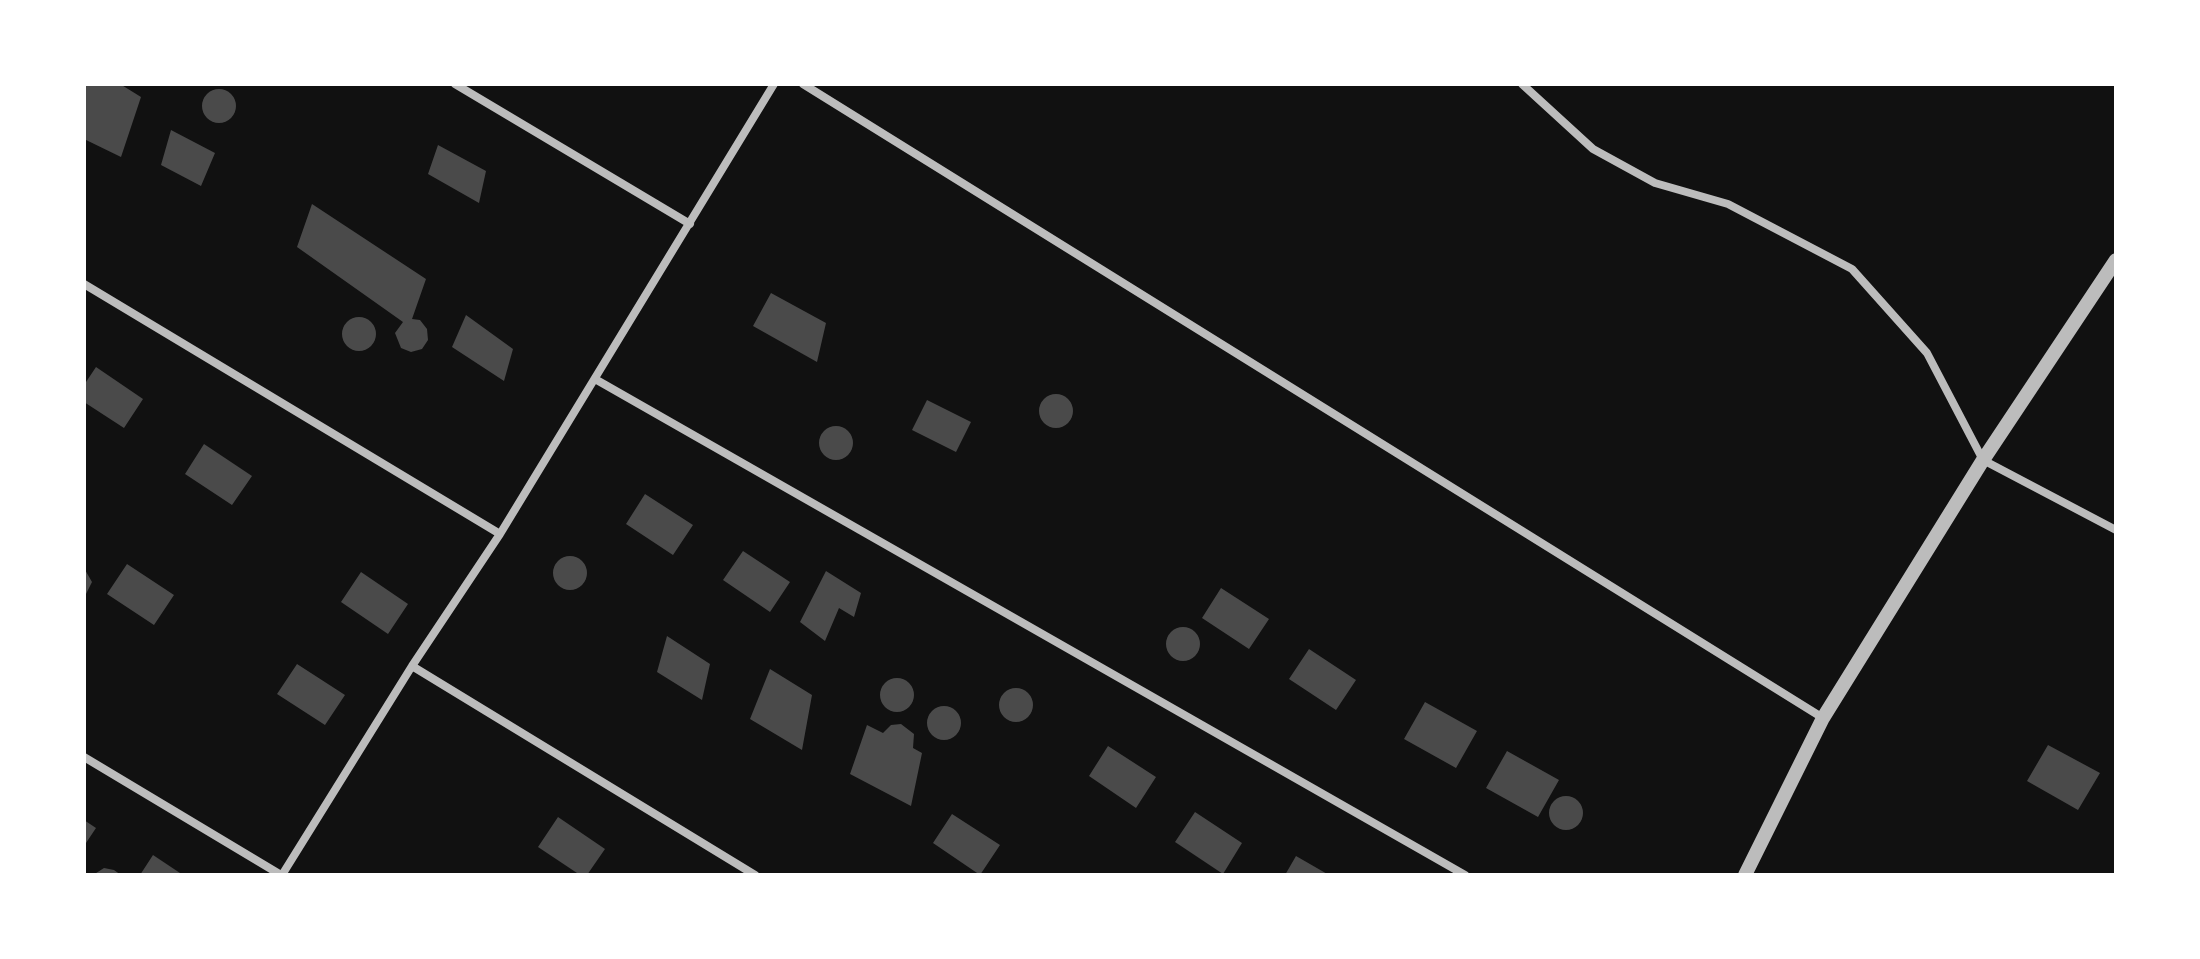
<!DOCTYPE html>
<style>
body{margin:0}
#map{position:relative;width:2200px;height:959px;overflow:hidden;background:#111;font-family:"Alegreya Sans",sans-serif}
canvas{display:block}
.frame{position:absolute;inset:0;border:86px solid #fff;pointer-events:none}
</style>
<div id="map">
<canvas width="2200" height="959"></canvas>
<div class="frame"></div>
</div>
<script>
const ctx = document.querySelector('canvas').getContext('2d');
ctx.lineJoin = 'round';
function fill(path, color) { ctx.fillStyle = color; ctx.fill(path, 'evenodd'); }
function stroke(path, color, width, dash) { ctx.strokeStyle = color; ctx.lineWidth = width; ctx.lineCap = dash ? 'butt' : 'round'; ctx.setLineDash(dash || []); ctx.stroke(path); }
fill(new Path2D(`
 M84 84H120L141 97 121 157 84 139Z
 M202 106a17 17 0 1 1 34 0a17 17 0 1 1-34 0Z
 M171 130 215 153 201 186 161 165Z
 M438 145 486 171 479 203 428 174Z
 M312 204 426 279 412 319 420 320 427 329 428 340 422 349 411 352 401 348 395 333 403 322 297 247Z
 M771 293 826 323 817 362 753 326Z
 M466 315 513 349 504 381 452 347Z
 M342 334a17 17 0 1 1 34 0a17 17 0 1 1-34 0Z
 M96 367 143 399 124 428 84 402V385Z
 M1039 411a17 17 0 1 1 34 0a17 17 0 1 1-34 0Z
 M927 400 971 422 956 452 912 430Z
 M819 443a17 17 0 1 1 34 0a17 17 0 1 1-34 0Z
 M204 444 252 476 232 505 185 474Z
 M645 494 693 525 673 555 626 524Z
 M743 551 790 582 770 612 723 580Z
 M553 573a17 17 0 1 1 34 0a17 17 0 1 1-34 0Z
 M127 564 174 595 154 625 107 594Z
 M84 568 92 582 84 598Z
 M826 571 861 593 854 617 839 608 825 641 800 622Z
 M361 572 408 604 388 634 341 602Z
 M1221 588 1269 619 1249 649 1202 618Z
 M1166 644a17 17 0 1 1 34 0a17 17 0 1 1-34 0Z
 M667 636 710 664 702 700 657 672Z
 M1309 649 1356 680 1336 710 1289 679Z
 M297 664 345 695 325 725 277 694Z
 M770 669 812 695 802 750 750 719Z
 M880 695a17 17 0 1 1 34 0a17 17 0 1 1-34 0Z
 M999 705a17 17 0 1 1 34 0a17 17 0 1 1-34 0Z
 M1425 702 1477 731 1456 768 1404 739Z
 M927 723a17 17 0 1 1 34 0a17 17 0 1 1-34 0Z
 M901 724 914 734 913 748 922 753 911 806 850 774 867 725 883 733 891 725Z
 M2048 745 2100 773 2078 810 2027 781Z
 M1108 746 1156 777 1136 808 1089 776Z
 M1507 751 1559 780 1538 817 1486 788Z
 M1549 813a17 17 0 1 1 34 0a17 17 0 1 1-34 0Z
 M1195 812 1242 843 1223 874 1175 842Z
 M952 814 1000 845 980 875 933 843Z
 M558 817 605 849 587 875H580L538 847Z
 M84 820 96 828 84 846Z
 M153 855 183 875H140Z
 M1296 856 1329 875H1285Z
 M104 868 114 870 121 875H93Z`), '#4a4a4a');
stroke(new Path2D(`
 M455 84 690 224
 M803 84 1823 718
 M1522 84 1593 149 1655 183 1728 204 1852 269 1927 353 1983 460 2116 530
 M84 284 500 534
 M595 379 1465 875
 M412 666 755 875
 M84 757 281 875
 M282 875 412 666 500 534 774 84`), '#bcbcbc', 8);
stroke(new Path2D(`
 M1745 875 1823 718 1983 460 2116 260`), '#bcbcbc', 14);
</script>
